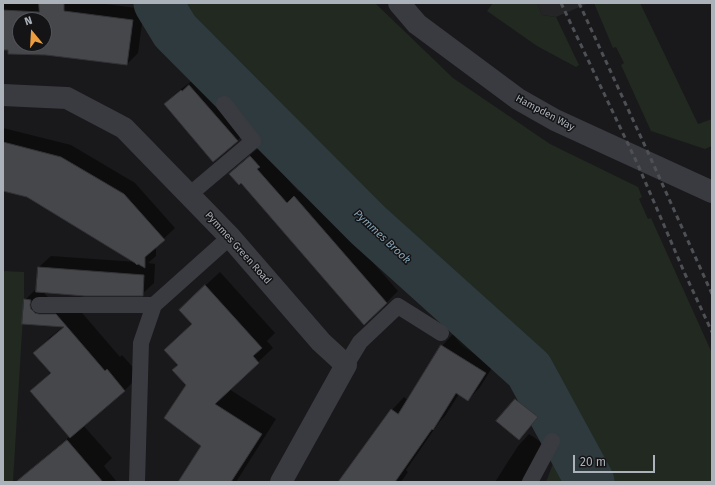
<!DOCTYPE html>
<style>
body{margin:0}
#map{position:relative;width:715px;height:485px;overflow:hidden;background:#19191b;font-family:"Fira Sans",sans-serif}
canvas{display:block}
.frame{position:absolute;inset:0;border:4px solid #acb2ba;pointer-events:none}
.north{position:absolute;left:12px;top:12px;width:40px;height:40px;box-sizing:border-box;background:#141416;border:1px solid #515358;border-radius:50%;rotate:342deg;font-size:11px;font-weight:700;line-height:16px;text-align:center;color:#acb2ba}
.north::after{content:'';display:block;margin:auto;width:14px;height:18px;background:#ec9d3f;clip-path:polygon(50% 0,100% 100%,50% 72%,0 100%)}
.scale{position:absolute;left:573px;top:455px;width:82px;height:18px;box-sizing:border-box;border:2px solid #acb2ba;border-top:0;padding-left:5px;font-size:12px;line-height:14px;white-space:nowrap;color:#acb2ba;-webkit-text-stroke:3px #141416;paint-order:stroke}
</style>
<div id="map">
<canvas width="715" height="485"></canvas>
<div class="frame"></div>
<div class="north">N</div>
<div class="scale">20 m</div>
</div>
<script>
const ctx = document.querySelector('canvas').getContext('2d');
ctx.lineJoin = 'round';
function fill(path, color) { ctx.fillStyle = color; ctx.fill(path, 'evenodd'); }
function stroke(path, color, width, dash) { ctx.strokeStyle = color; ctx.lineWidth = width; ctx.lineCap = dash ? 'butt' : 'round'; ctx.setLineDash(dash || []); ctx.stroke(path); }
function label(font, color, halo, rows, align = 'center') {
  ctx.font = font + ' "Fira Sans",sans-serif'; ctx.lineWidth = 3; ctx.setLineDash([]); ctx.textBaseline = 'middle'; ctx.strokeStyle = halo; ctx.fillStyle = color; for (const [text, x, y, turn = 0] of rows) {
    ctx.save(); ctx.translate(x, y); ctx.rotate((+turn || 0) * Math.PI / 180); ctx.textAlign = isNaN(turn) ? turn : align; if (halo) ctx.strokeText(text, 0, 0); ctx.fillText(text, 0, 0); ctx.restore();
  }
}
fill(new Path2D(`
 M537 3H589L556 17 542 15Z`), '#252528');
fill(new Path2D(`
 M144 3H375L453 78 550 144 638 187 642 197 639 199 648 219 651 218 712 353V482H546L571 417 462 346 402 272 161 24Z
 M493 3H537L542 15 556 17 579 65 576 67 537 46 487 11Z
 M594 3H640L698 124 712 119V146L705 149 651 131 621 65 624 63 616 47 613 48Z
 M3 271 24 272V299L13 482H3Z`), '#212921');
fill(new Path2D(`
 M3 3H98L144 9 138 53 127 64 3 49ZM20 20H44V44H20Z
 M201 75 248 129 237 141 165 104 176 93 193 80 194 81Z
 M3 128 71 145 135 183 175 228 156 246V256L148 263 155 264 154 283 142 294 45 292V294L50 299 71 300 120 357 122 355 140 375 125 390 83 425 112 458 104 466 117 482H39L31 471 46 456 69 437 31 391 51 372 35 353 49 338 64 326 23 323 25 300 38 287 39 267 51 256 137 262 27 196 3 190Z
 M262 145 270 155 268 157 299 192 306 186 398 291 386 303 241 181 230 174 242 162Z
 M220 272 275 333 267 341 273 348 229 389 276 419 236 482H179L213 429 187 385 179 364 193 323 195 295Z
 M454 333 497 360 480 387 468 400 459 394 445 416 440 421 406 470 408 472 401 482H340L392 410 404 397 408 400 442 346Z
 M527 388 548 406 530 427 519 438 498 421 516 400Z
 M529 434 544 444 537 458 521 482H495L518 446Z`), '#0007');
stroke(new Path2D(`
 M158 3 175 31 368 225 529 370 590 482`), '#2f3a3f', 49);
const building = new Path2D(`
 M39 3H64V11L133 20 127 65 46 55 8 54V50H3V10L39 12ZM20 20H44V44H20Z
 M189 85 238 141 213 162 164 104 181 90 182 91Z
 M3 142 61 157 124 194 165 240 145 257V268L138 264 137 265 135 263 27 197 3 191Z
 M250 156 260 167 257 169 287 203 294 196 387 303 364 325 241 183 239 185 229 174Z
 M38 267 144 275 143 296H85L36 292Z
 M205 285 262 348 253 356 259 363 215 404 262 434 231 482H178L201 446 164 418 186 385 172 370 178 365 164 350 192 324 179 310Z
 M24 299 31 300 30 305 31 309 35 313 39 314H56L105 371 107 369 125 391 70 438 30 391 51 373 33 353 64 327 22 324Z
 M441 345 486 373 468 401 456 393 433 430 432 429 395 482H338L391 409 398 414Z
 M515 399 538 417 519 440 496 421Z
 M67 440 103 482H16Z`);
fill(building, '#46474b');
stroke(building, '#333337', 1);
stroke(new Path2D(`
 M189 195 253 141 224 104
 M39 305H154
 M346 365 360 342 398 306 441 333
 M137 482 141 343 154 305 230 237
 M530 482 552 441`), '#3a3b40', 16);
stroke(new Path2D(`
 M3 95 67 98 124 128 230 237 321 342 346 365 281 482`), '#3a3b40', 22);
stroke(new Path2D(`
 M399 3 417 24 518 99 555 120 712 192`), '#3a3b40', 22);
stroke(new Path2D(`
 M561 3 638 165 685 274 712 332
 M579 3 651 159 712 294`), '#4d5055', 3, [5, 4]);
label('10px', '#acb2ba', '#141416', [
 ["Hampden Way",545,113,28],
 ["Pymmes Green Road",238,248,48]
]);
label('italic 11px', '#84a3b3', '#141416', [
 ["Pymmes Brook",382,237,43]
]);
</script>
